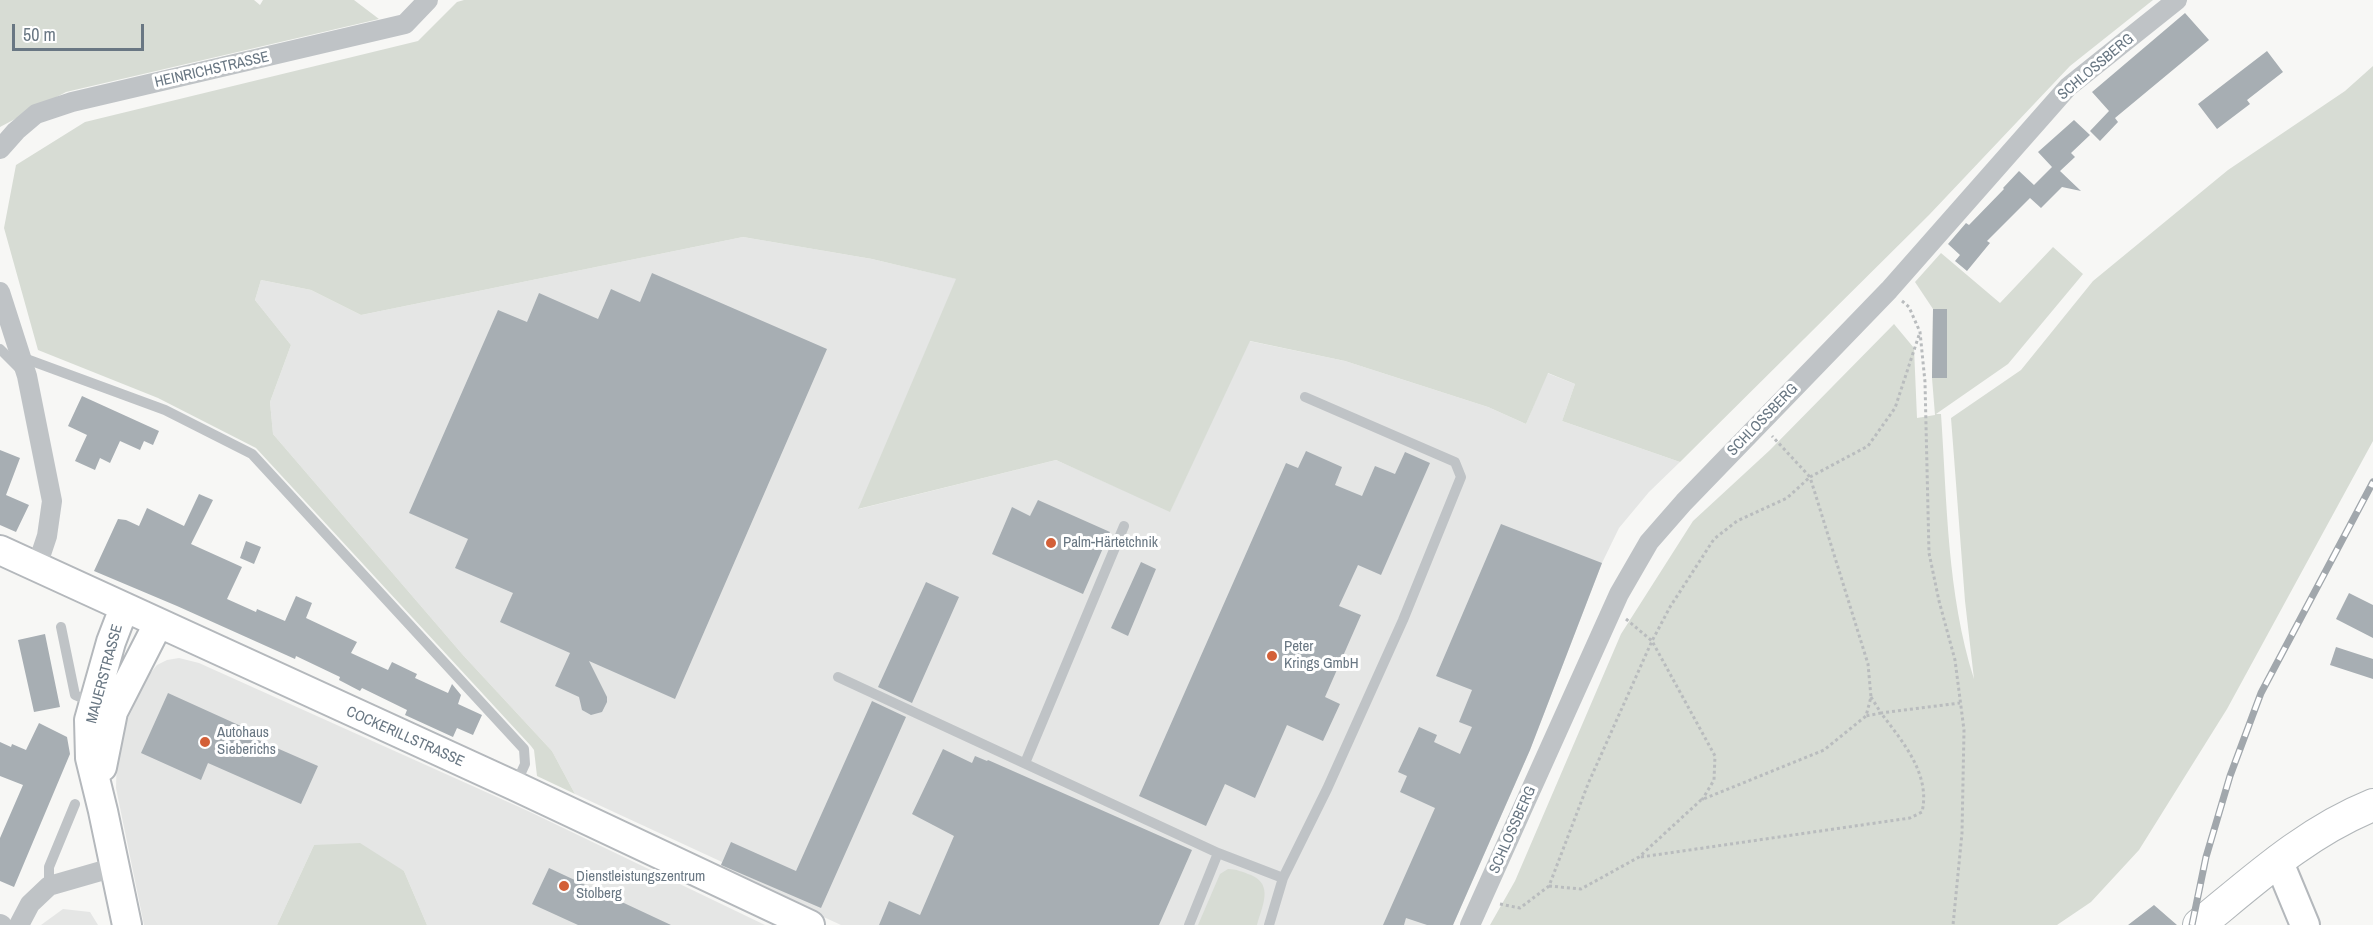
<!DOCTYPE html>
<meta charset="utf-8">
<style>
body{margin:0}
#map{position:relative;width:2373px;height:925px;overflow:hidden;background:#f7f7f5;font-family:"Archivo Narrow",sans-serif}
canvas{display:block}
.scale{position:absolute;left:12px;top:24px;width:132px;height:27px;box-sizing:border-box;border:3px solid #697783;border-top:0;padding-left:8px;font-size:18px;line-height:21px;white-space:nowrap;color:#697783;-webkit-text-stroke:4px #fff;paint-order:stroke}
</style>
<div id="map">
<canvas width="2373" height="925"></canvas>
<div class="scale">50 m</div>
</div>
<script>
const ctx = document.querySelector('canvas').getContext('2d');
ctx.lineJoin = 'round';
function fill(path, color) { ctx.fillStyle = color; ctx.fill(path, 'evenodd'); }
function stroke(path, color, width, dash) { ctx.strokeStyle = color; ctx.lineWidth = width; ctx.lineCap = dash ? 'butt' : 'round'; ctx.setLineDash(dash || []); ctx.stroke(path); }
function label(font, color, halo, rows, align = 'center') {
  ctx.font = font + ' "Archivo Narrow",sans-serif'; ctx.lineWidth = 6; ctx.setLineDash([]); ctx.textBaseline = 'middle'; ctx.strokeStyle = halo; ctx.fillStyle = color; for (const [text, x, y, turn = 0] of rows) {
    ctx.save(); ctx.translate(x, y); ctx.rotate((+turn || 0) * Math.PI / 180); ctx.textAlign = isNaN(turn) ? turn : align; if (halo) ctx.strokeText(text, 0, 0); ctx.fillText(text, 0, 0); ctx.restore();
  }
}
fill(new Path2D(`
 M743 237 872 259 957 279 859 509 1056 460 1170 511 1249 341 1345 361 1488 407 1526 424 1547 373 1575 384 1562 421 1680 462 1649 492 1619 528 1602 563 1530 750 1453 925H841L719 869 722 862 575 794 552 751 463 655 273 434 270 402 291 345 255 300 261 280 311 290 361 315Z
 M179 658 199 663 528 811 765 925H427L404 871 314 845 277 925H144L116 788 117 753 122 731 148 676 157 665 167 660Z
 M63 909 90 912 98 925H41Z`), '#e5e6e5');
fill(new Path2D(`
 M0 0H254L260 5 263 0H354L379 19 66 92 0 127Z
 M464 0H2153L2070 66 1929 215 1680 462 1562 421 1575 384 1548 373 1526 424 1488 407 1345 361 1250 341 1170 512 1056 460 858 509 956 279 872 259 743 237 361 315 311 290 261 280 255 300 291 345 270 402 273 434 463 655 552 751 575 794 537 776 534 750 531 746 256 448 158 398 38 350 4 228 16 165 85 122 418 41 457 2Z
 M2373 66V441L2227 709 2139 850 2091 902 2057 925H1490L1515 881 1621 634 1693 521 1770 450 1894 324 1914 348 1917 418 1935 415 1932 378 1933 309 1915 282 1941 253 2000 303 2053 247 2083 274 2008 364 1936 414H1941C1947 502 1947 594 1974 679L1965 601 1951 418 2021 370 2093 281 2228 170 2345 91Z
 M360 843 404 871 427 925H277L314 845Z
 M1228 869C1236 869 1243 872 1251 875 1274 885 1262 906 1257 925H1198L1220 874Z`), '#d7dcd4');
fill(new Path2D(`
 M2185 13 2209 40 2115 118 2118 122 2100 141 2090 131 2109 111 2092 92Z
 M2267 51 2283 72 2247 100 2250 104 2217 129 2198 104Z
 M2074 120 2090 135 2071 153 2075 157 2060 171 2081 191 2062 187 2041 208 2030 198 1987 241 1990 243 1967 271 1955 261 1960 255 1948 244 1966 223 1969 225 2004 189 2003 188 2019 171 2034 185 2052 167 2038 152Z
 M652 273 827 349 675 699 589 661 607 697V702L602 712 591 715 582 710 579 697 555 686 570 653 500 622 513 593 455 568 468 539 409 513 498 310 527 322 539 293 598 319 611 289 640 302Z
 M1933 309H1947V378H1932Z
 M82 396 159 431 153 445 144 441 140 450 120 441 110 463 100 458 95 470 75 461 87 435 68 426Z
 M0 450 20 458 6 495 29 505 16 532 0 525Z
 M1306 451 1342 467 1335 485 1362 496 1375 466 1395 474 1405 452 1430 463 1381 575 1358 565 1339 606 1361 615 1325 697 1340 704 1323 741 1287 725 1255 798 1225 784 1206 826 1139 796 1286 463 1298 468Z
 M199 494 213 500 191 544 242 567 227 599 256 612 257 609 285 621 296 596 312 603 306 618 357 642 351 653 388 670 392 662 417 674 415 678 448 693 452 684 461 695 458 704 482 715 473 735 457 728 453 737 405 715 407 710 362 688 360 691 339 680 340 677 296 656 295 659 177 606 94 571 118 519 126 520 139 526 147 508 184 526Z
 M1038 500 1110 532 1083 594 992 554 1012 507 1030 516Z
 M1501 524 1602 563 1530 750 1453 925H1427L1406 918 1404 925H1383L1435 808 1400 792 1407 776 1398 772 1419 727 1437 735 1434 742 1460 754 1472 727 1459 722 1472 690 1436 676Z
 M246 541 261 547 254 564 240 558Z
 M1141 562 1156 569 1128 636 1111 628Z
 M926 582 959 597 912 703 878 687Z
 M2349 593 2373 605V638L2336 619Z
 M45 634 60 707 34 712 18 640Z
 M2336 647 2373 659V679L2330 665Z
 M168 693 243 727 240 732 318 766 301 804 208 763 201 780 141 753Z
 M872 701 906 717 821 908 721 865 731 842 796 871Z
 M39 723 67 737 70 754 14 887 0 881V838L23 785 0 776V742L11 747 12 744 26 750Z
 M943 749 972 763 975 756 987 761 988 760 1192 850 1159 925H879L889 901 920 915 954 836 912 814Z
 M549 868 671 925H578L532 904Z
 M2154 905 2177 925H2128Z`), '#a7aeb3');
const secondary = new Path2D(`
 M0 550 515 786 810 925
 M124 608 111 642 89 720 90 758 103 811 127 925
 M102 767 113 712 158 624
 M2278 860 2305 925`);
const primary = new Path2D(`
 M2199 925C2254 880 2306 832 2373 805`);
stroke(secondary, '#b4b8bc', 32);
stroke(primary, '#b2b7ba', 34);
stroke(new Path2D(`
 M1902 301 1909 307 1920 332 1925 382 1929 553 1939 601 1955 660 1964 730 1962 833 1953 925
 M1626 619 1652 641 1715 756 1714 780 1702 800
 M1871 697 1881 713 1960 703
 M1641 857 1910 818 1922 812C1931 774 1902 741 1881 713L1866 716
 M1549 886 1581 889 1639 857 1701 800 1824 750 1866 716 1871 697 1868 664 1810 477 1868 446 1895 408 1920 332
 M1500 904 1520 908 1549 886 1588 784 1652 641 1670 607 1714 539 1737 521 1787 498 1810 477 1772 436`), '#b9bcbe', 3, [3, 3]);
stroke(new Path2D(`
 M0 349 21 370
 M21 357 165 410 252 454 524 749 525 764 515 786
 M61 627 75 695 91 702
 M838 677 1218 853
 M1025 763 1124 526
 M49 886V867L75 804
 M1189 925 1218 853 1283 878
 M1269 925 1283 878 1327 789 1403 620 1461 477 1455 462 1305 397`), '#bfc3c6', 10);
stroke(new Path2D(`
 M0 149 16 131 36 114 72 102 405 24 428 0
 M0 292 27 376 52 501 47 536 37 566
 M0 924 2 925
 M19 925 30 904 49 886 115 867
 M1470 925 1619 594 1649 542 1684 502 1889 290 2068 87 2177 0`), '#bfc3c6', 20);
stroke(secondary, '#fff', 28);
stroke(primary, '#fff', 32);
const rail = new Path2D(`
 M2192 925 2206 857 2230 776 2261 693 2373 482`);
stroke(rail, '#a1a7ac', 7);
stroke(rail, '#fff', 4.5, [14]);
for (const [x, y, r, color] of [
 [1051,543,6,"#d36038"],
 [1272,656,6,"#d36038"],
 [205,742,6,"#d36038"],
 [564,886,6,"#d36038"]
]) { const dot = new Path2D(); dot.arc(x, y, r, 0, 2 * Math.PI); ctx.fillStyle = color; ctx.fill(dot); stroke(dot, '#fff', 2); }
label('15px', '#697783', '#fff', [
 ["SCHLOSSBERG",2096,67,-40],
 ["HEINRICHSTRASSE",212,70,-13],
 ["SCHLOSSBERG",1763,420,-46],
 ["MAUERSTRASSE",105,674,-75],
 ["COCKERILLSTRASSE",405,737,24],
 ["SCHLOSSBERG",1513,830,-66]
]);
label('15px', '#697783', '#fff', [
 ["Palm-Härtetchnik",1063,543],
 ["Peter",1284,647],
 ["Krings GmbH",1284,664],
 ["Autohaus",217,733],
 ["Sieberichs",217,750],
 ["Dienstleistungszentrum",576,877],
 ["Stolberg",576,894]
], 'left');
</script>
